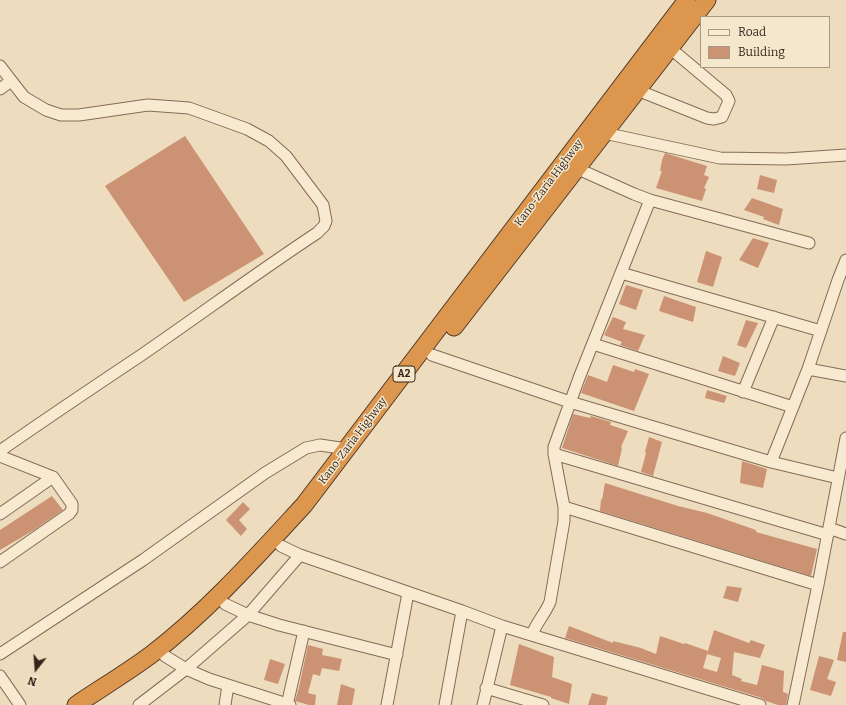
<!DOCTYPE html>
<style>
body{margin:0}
#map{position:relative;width:846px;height:705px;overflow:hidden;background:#eddcbd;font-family:Bitter,serif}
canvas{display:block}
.legend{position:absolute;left:700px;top:16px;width:130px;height:52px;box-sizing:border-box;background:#f4e7cc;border:1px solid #a79a85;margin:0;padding:5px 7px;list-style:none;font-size:12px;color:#34261b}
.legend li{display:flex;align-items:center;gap:8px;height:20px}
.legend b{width:20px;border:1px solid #a79a85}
.north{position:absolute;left:16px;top:649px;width:40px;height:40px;-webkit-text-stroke:3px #f4e7cc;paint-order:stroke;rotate:197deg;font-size:11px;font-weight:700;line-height:16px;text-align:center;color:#34261b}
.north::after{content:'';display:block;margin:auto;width:14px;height:18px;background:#34261b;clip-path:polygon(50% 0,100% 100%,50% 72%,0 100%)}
</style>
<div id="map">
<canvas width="846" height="705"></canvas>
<ul class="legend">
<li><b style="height:5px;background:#f8ead0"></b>Road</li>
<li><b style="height:11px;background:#cb9373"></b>Building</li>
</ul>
<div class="north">N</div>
</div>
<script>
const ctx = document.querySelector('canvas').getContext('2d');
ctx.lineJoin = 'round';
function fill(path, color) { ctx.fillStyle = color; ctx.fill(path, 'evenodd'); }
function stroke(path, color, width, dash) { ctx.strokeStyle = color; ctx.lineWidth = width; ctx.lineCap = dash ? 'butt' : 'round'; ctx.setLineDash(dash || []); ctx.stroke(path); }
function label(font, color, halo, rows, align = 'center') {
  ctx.font = font + ' Bitter,serif'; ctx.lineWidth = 3; ctx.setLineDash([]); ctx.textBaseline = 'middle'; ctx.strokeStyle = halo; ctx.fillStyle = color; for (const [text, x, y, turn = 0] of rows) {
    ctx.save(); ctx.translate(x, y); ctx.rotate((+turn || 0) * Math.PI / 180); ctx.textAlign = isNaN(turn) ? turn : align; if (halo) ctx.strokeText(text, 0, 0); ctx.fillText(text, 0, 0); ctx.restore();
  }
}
fill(new Path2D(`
 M185 136 264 254 184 302 105 186Z
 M665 153 707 166 704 175 709 177 704 188 706 189 702 201 656 188 662 171H660L662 160Z
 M760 175 777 180 774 193 757 189Z
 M752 198 783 209 779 225 763 219 764 217 744 210Z
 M753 238 769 243 758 268 739 260Z
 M706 251 722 257 713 287 697 282Z
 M626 285 643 290 636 310 619 304Z
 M664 296 696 307 693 322 659 311Z
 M613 317 626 322 623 329 645 335 638 351 620 345 622 342 604 335Z
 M746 320 758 323 746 348 737 345Z
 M723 356 740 363 735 376 718 371Z
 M613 365 634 372 635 369 649 374 634 411 581 393 588 375 607 382Z
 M707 390 727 396 724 403 705 398Z
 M573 414 590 418 591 416 611 422 610 425 628 431 621 447 622 448 618 466 562 448Z
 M649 437 662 442 653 476 641 472 646 453 645 452Z
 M742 461 767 469 763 488 740 483Z
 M605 483 678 506 707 513 756 530V532L817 549 811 576 600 511 601 499 602 500Z
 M52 496 63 510 34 530 0 550V530Z
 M243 502 250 509 239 520 247 529 241 536 226 520Z
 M727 586 742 588 738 602 723 598Z
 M569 626 613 643V641L641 648 656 654 660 636 684 644 685 643 708 651 703 668 717 672 721 658 707 654 714 630 749 643 751 640 765 645 760 658 734 652 732 675 742 679 741 681 757 685 762 665 784 671 783 692 788 694 786 705H778L766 701 762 698 565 638Z
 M843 632H846V662L837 660Z
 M519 644 554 657 552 677 572 684 569 704 551 698V697L510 685Z
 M308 645 323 649 322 655 342 659 339 671 322 668 320 676 313 674 308 693 316 695 315 705H309L295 701 299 687Z
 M819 656 834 660 827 679 836 682 831 696 810 690Z
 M270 659 285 664 278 684 264 680Z
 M341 684 355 689 352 705H337Z
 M592 693 608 697 606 705H588Z`), '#cb9373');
const minor = new Path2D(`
 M0 66 24 97 46 110 61 115H79L148 105 189 108 247 129 269 141 286 156 323 205 326 221 324 226 317 233C258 272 201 314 143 354 95 386 47 418 0 451
 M0 89 11 81
 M637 90 707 118 714 119 722 117 729 101 726 95 670 48
 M604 133 720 158 786 159 846 155
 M576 168 634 194 650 200 809 243
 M621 273 821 331
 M593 344 793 407
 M432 355 570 402 771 462 838 478
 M808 369 846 376
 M743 392 774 317
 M554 454 828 535
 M0 456 53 477 72 504V510L69 514 0 562
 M771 462 808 369 838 280 846 260
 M564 507 818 585
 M0 514 53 477
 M829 528 846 534
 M281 546 300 555 462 611 502 626 760 705
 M225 604 248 615 279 625 397 655
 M532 635C536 623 545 614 550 602L564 521V507L554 454V447L579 378 650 200
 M0 654 143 560 265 473 306 448 320 445 347 449
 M165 656 186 669 209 679 290 705
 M0 676 20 705
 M486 688 543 705
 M139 705 186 669 248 615 300 555
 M225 705 228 685
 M287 705 304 631
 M387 705 408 593
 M445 705 462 611
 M483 705 502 626
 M793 705 818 585 846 438`);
const highway = new Path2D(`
 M454 327 707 0
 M76 705C101 688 128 672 152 654 209 610 256 557 304 505L687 0`);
stroke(minor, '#846c57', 13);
stroke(highway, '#513b2b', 19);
stroke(minor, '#f8ead0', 11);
stroke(highway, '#dd964d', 17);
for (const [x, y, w] of [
 [404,374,22]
]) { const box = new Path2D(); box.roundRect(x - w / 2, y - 8, w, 16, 3); ctx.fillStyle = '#f4e7cc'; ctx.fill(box); stroke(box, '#34261b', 1); }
label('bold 10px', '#34261b', null, [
 ["A2",404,374]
]);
label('11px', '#34261b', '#f4e7cc', [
 ["Kano-Zaria Highway",549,183,-53],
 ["Kano-Zaria Highway",353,441,-53]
]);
</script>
